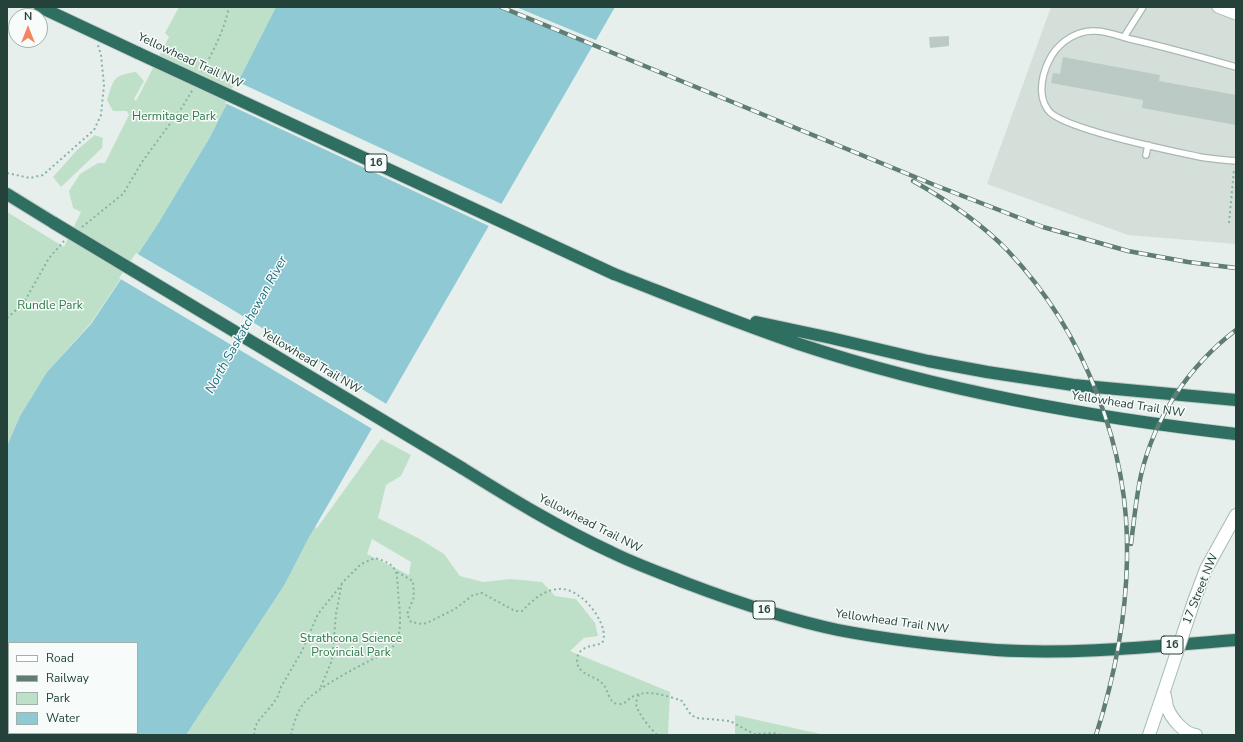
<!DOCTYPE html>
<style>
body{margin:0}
#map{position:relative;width:1243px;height:742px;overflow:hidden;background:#e6efeb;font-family:"Nunito Sans",sans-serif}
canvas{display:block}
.frame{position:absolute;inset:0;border:8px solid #24423a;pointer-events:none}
.legend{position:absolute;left:8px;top:642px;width:130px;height:92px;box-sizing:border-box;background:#f7fbf9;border:1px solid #a3b1ad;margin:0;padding:5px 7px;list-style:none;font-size:12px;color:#24423a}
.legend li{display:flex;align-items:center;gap:8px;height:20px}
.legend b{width:20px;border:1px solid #a3b1ad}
.north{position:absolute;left:8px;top:8px;width:40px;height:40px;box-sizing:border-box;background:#f7fbf9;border:1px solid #a3b1ad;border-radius:50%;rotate:0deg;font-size:11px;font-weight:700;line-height:16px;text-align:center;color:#24423a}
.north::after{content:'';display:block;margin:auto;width:14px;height:18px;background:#f4845f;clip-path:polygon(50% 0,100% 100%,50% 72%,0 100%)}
</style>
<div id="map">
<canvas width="1243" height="742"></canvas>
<div class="frame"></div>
<ul class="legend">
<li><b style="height:5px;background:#fff"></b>Road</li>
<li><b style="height:5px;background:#5f7d75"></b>Railway</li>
<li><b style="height:11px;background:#bfe0c8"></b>Park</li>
<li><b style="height:11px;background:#8ec9d4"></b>Water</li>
</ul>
<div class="north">N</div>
</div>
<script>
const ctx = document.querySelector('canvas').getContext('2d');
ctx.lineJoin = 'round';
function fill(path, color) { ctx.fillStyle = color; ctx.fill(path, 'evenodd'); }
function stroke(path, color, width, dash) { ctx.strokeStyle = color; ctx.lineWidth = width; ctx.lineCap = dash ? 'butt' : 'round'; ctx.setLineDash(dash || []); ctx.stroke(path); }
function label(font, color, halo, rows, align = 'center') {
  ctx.font = font + ' "Nunito Sans",sans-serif'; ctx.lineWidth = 3; ctx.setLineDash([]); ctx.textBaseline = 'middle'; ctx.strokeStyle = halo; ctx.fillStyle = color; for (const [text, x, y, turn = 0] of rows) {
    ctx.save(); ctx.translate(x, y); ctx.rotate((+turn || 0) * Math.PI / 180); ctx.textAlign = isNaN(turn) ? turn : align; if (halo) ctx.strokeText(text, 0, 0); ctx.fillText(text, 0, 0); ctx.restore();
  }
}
fill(new Path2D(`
 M1051 7H1236V244L1128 235 987 184Z`), '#d4dfda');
fill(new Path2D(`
 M179 7H276L210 137 156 227 90 324 47 372 20 416 7 446V212L64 247 81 212 73 208 69 191 80 174 98 163H105L129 115 127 111H113L107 100C114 79 113 75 136 72L144 81 134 99 136 101 169 37 165 33Z
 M95 135 103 138 102 148 61 187 53 177 78 149Z
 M381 439 411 455 401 476 386 485 378 518 418 538 444 554 460 576 483 582 511 579 542 582 555 596 576 599 595 623 598 636 584 638 570 651 670 692 668 735H186L285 584 307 541 315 527 317 528ZM372 539 411 562 409 575 367 554Z
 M735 715 825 735H735Z`), '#bfe0c8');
fill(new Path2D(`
 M276 7H615L307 541 285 584 186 735H7V446L20 416 47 372 91 324 156 227 210 137ZM9 643H137V733H9Z`), '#8ec9d4');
fill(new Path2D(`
 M500 7H516L598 41 595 47Z
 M236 81 504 205 491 227 225 103Z
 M136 253 228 307 388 405 374 430 119 278Z`), '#e6efeb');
fill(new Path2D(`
 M949 36V46L930 48 929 37Z
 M1063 57 1160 75 1159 81 1236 95V125L1142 108 1143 100 1051 83 1053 73 1060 74Z`), '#bbcac4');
const service = new Path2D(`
 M1124 37 1143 7
 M1236 67C1201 57 1166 47 1130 39 1119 36 1106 31 1095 31 1078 30 1061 41 1052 55 1043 70 1036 94 1048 110 1061 129 1173 151 1200 157 1212 159 1224 160 1236 161
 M1146 155 1148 145`);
const minor = new Path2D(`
 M1218 7 1236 14`);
const secondary = new Path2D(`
 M1194 601 1206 569 1236 515
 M1164 691C1165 696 1166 702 1167 707 1171 718 1184 734 1196 735
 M1149 735 1164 691`);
const motorway = new Path2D(`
 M40 7 138 53
 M7 194 54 223
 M614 274C676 298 737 323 799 344 941 391 1088 417 1236 434
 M756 322 831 338 928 361 987 372 1073 385 1236 400
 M462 468C510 498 559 528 611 552 635 564 661 573 686 583 736 602 786 619 838 630 890 640 943 646 996 650 1076 655 1157 646 1236 640`);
stroke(service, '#a8b8b2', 8);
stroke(minor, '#a8b8b2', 13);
stroke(secondary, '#a4bbb3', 14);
stroke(motorway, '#c2cac8', 14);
stroke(new Path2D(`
 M202 72C213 51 224 31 229 7
 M7 173 30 178 43 175 94 130 101 115 104 85 101 55 98 45
 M1229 223 1234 169
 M82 227 123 194 142 162 183 106 193 89
 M7 318 23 304 49 258 64 241
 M397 572 413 581 414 597 407 614 411 622 422 624 427 623 455 609 473 595 482 593 515 611H522C533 600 543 590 559 589 565 588 574 592 579 596 591 603 610 630 602 643 596 646 588 645 582 650 579 652 577 656 577 660 577 675 594 675 602 683 609 689 607 702 618 704 626 705 628 698 634 696 648 689 668 696 682 701L691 715 697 718 730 721 754 734 773 733 782 735
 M639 695C638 697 636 701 636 704 638 714 650 728 657 735
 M254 735 255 727 259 720 272 705 278 696 281 687 302 651 318 614 342 584
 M291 735C293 725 297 713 303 704 315 689 352 670 369 661 379 656 391 652 396 642 403 629 399 605 398 591 397 569 397 565 375 558L361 564 342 583 336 614 332 660 320 689`), '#86b3a5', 2, [2, 3]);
stroke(service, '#fff', 5.5);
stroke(minor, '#fff', 11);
stroke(secondary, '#fff', 12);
stroke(motorway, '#2f6f62', 12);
const rail = new Path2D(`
 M501 7 937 186 1043 227 1128 251 1188 262 1236 268
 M913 181C947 200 981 223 1008 251 1084 331 1130 449 1127 559 1126 619 1114 679 1096 735
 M1131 544C1134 521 1136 498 1141 475 1155 416 1189 366 1236 330`);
stroke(rail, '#5f7d75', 4.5);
stroke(rail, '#f7fbf9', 3, [9]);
const secondaryBridge = new Path2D(`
 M1164 691 1194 601`);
const motorwayBridge = new Path2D(`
 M138 53 614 274
 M54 223 462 468`);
stroke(secondaryBridge, '#a4bbb3', 14, []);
stroke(motorwayBridge, '#c2cac8', 14, []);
stroke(secondaryBridge, '#fff', 12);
stroke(motorwayBridge, '#2f6f62', 12);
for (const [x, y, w] of [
 [376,163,22],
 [764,610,22],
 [1172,645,22]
]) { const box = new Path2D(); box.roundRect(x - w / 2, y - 9, w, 18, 3); ctx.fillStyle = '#f7fbf9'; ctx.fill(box); stroke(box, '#24423a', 1); }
label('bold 11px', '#24423a', null, [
 ["16",376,163],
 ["16",764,610],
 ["16",1172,645]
]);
label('12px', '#24423a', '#f7fbf9', [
 ["Yellowhead Trail NW",190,61,25],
 ["Yellowhead Trail NW",311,362,31],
 ["Yellowhead Trail NW",1128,405,9],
 ["Yellowhead Trail NW",590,524,27],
 ["17 Street NW",1201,589,-68],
 ["Yellowhead Trail NW",892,622,8]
]);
label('12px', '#2d7a4b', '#f7fbf9', [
 ["Hermitage Park",174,117],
 ["Rundle Park",50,306],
 ["Strathcona Science",351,639],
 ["Provincial Park",351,653]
]);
label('italic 13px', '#1c6f80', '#f7fbf9', [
 ["North Saskatchewan River",247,325,-61]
]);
</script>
